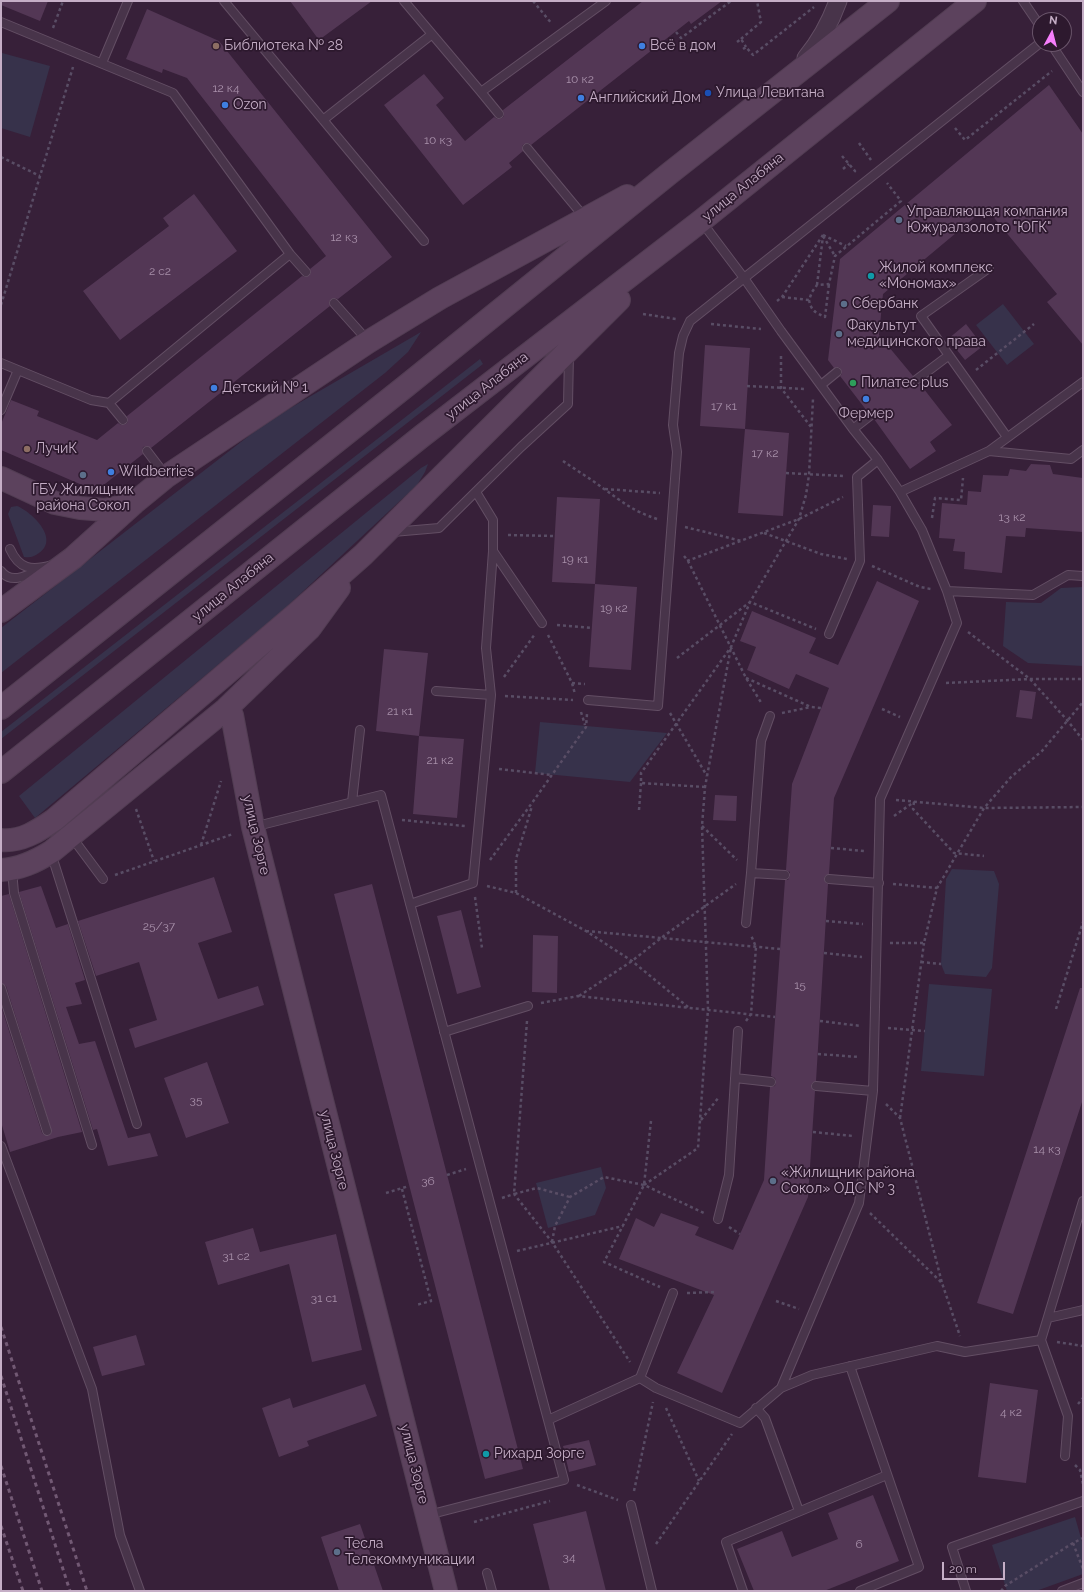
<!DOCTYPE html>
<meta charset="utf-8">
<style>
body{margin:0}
#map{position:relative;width:1084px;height:1592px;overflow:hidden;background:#372039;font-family:Raleway,sans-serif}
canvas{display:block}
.frame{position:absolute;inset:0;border:2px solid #c5aec6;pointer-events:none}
.north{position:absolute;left:1032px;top:12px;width:40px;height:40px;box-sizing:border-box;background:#2d192e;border:1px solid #6a556b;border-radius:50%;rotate:7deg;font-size:11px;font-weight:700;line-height:16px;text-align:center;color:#c5aec6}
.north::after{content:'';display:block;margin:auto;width:14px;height:18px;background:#f67efb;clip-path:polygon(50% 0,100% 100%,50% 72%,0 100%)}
.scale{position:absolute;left:942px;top:1562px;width:63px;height:18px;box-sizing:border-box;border:2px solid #c5aec6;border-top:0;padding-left:5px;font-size:12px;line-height:14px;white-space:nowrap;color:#c5aec6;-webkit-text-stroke:3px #2d192e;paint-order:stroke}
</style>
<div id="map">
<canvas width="1084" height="1592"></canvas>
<div class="frame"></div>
<div class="north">N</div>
<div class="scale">20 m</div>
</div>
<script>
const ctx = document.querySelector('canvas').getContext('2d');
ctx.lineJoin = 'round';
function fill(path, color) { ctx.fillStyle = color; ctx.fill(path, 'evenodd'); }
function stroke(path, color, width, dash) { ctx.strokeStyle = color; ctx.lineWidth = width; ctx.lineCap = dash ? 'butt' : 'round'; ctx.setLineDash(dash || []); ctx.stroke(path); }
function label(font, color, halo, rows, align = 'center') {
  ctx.font = font + ' Raleway,sans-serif'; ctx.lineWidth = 3.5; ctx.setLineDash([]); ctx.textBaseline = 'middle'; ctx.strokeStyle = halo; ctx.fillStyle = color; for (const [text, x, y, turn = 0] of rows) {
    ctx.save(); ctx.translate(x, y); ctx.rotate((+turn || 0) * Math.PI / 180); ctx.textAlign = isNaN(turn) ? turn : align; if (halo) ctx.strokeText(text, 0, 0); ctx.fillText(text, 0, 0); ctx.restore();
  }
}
fill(new Path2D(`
 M2 53 50 66 30 137 1 128Z
 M1003 304 1034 344 1007 365 976 325Z
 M421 332 408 352 385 373 1 673V628L268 421Z
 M480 359 483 364 1 739V732Z
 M428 464 425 472 417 485 281 612 35 818 19 796 421 468Z
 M17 506C32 512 60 539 39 553 33 557 31 558 24 557L8 514 11 507Z
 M1083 587V666L1028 663 1003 646 1006 602 1041 603 1061 588Z
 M540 722 667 733 630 782 535 773Z
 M952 869 994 871 999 884 992 968 986 977 945 974 941 964 946 879Z
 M929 984 992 989 984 1076 921 1071Z
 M601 1167 606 1188 595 1215 548 1228 536 1183Z
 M1075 1517 1083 1545V1574L1036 1591H1007L992 1545Z`), '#37324b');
fill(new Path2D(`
 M1 1H48L40 21 1 5Z
 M290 1H372L319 40Z
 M643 1H722L691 24 689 21 531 145 529 143 524 144 522 146 523 151 509 163 512 167 463 205 384 105 424 74 444 98 436 105 465 141 494 117 497 119 502 118 504 116 503 110Z
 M147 9 219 41 392 257 338 299 335 298 331 299 329 302 330 306 151 448 147 446 143 447 142 451 143 454 96 491 1 450V424L11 400 39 411 37 416 97 440 118 423 121 425 126 424 128 422 127 416 302 276 305 277 309 276 311 273 310 269 326 256 187 78 163 69 162 73 126 59Z
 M1049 85 1083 134V345L1047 302 1057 294 986 208 883 294 879 335 913 376 911 380 912 384 916 385 920 384 952 425 930 442 936 451 910 469 874 419 876 417V412L873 410 867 411 840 376 842 374 841 369 839 367 834 368 828 360 840 259Z
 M194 194 237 251 120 340 83 291 169 226 163 218Z
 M966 324 983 346 965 360 948 339Z
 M705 345 750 348 745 429 700 426Z
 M745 429 789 433 783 516 738 513Z
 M1031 464 1050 465 1053 474 1083 478V532L1026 528 1025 537 1006 536 1002 573 964 569 965 552 953 551 955 539 939 538 942 503 967 505 968 491 981 492 983 475 1008 476 1010 469 1026 471Z
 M557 497 600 499 595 584 552 582Z
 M873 505 891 506 889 537 871 536Z
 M877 581 919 601 834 798 829 874 825 876 824 879 826 883 828 884 816 1081 812 1083 811 1086 813 1090 815 1091 808 1197 722 1393 677 1373 714 1295 619 1259 636 1218 654 1227 661 1213 699 1227 695 1235 733 1250 764 1180 770 1087 775 1086 776 1082 775 1078 771 1076 785 880H788L790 876V872L786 870 792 784 829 688 796 674 789 689 747 670 756 647 740 641 752 611 816 638 809 653 838 665Z
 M595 584 637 587 631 670 589 667Z
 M384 649 428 653 419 736 376 731Z
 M1020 690 1036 692 1032 719 1016 717Z
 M419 736 464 739 457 818 413 814Z
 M715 795 737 796 736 821 713 820Z
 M214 877 232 932 198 943 218 999 258 986 264 1005 135 1048 129 1029 157 1020 139 962 96 976 78 921Z
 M372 884 523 1469 485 1479 334 894Z
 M41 886 56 928 68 924 85 980 75 983 82 1004 66 1007 79 1044 95 1041 128 1138 150 1133 158 1156 108 1166 97 1129 93 1130 19 892Z
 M9 894 82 1132 58 1137 10 1152 1 1122V1006L42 1133 44 1135 48 1136 52 1132 6 986 1 983V896Z
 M461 910 481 987 457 994 437 916Z
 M533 935 558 936 557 993 532 992Z
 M1080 988H1083V1099L1013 1314 977 1303Z
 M207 1062 229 1123 186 1138 164 1078Z
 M253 1228 260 1252 336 1234 362 1350 312 1362 289 1264 218 1285 205 1242Z
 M136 1335 145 1365 102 1376 93 1347Z
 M990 1383 1038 1390 1026 1483 978 1477Z
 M365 1384 377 1416 307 1441 309 1446 279 1457 262 1408 290 1398 293 1408Z
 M589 1440 596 1465 569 1472 563 1446Z
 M873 1495 899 1561 824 1591H754L737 1549 782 1531 792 1557 838 1539 828 1513Z
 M586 1511 606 1591H550L533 1524Z
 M360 1524 383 1591H339L321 1537Z`), '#533755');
const lane = new Path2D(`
 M224 1 424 241
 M404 1 481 92 606 1
 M1023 1 1040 26
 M1 22 173 93 290 254 109 403 91 400 1 363
 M1051 44 1083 92
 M102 63 128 1
 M481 92 499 114
 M323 120 431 35
 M527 148 585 218
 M701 221 744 278 781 331 853 429 878 460 900 492 922 530 947 591 957 623 880 799 873 1091 859 1203 781 1388
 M290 254 306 272
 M989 268 921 316 1007 437
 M334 303 368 341
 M916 380 948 356
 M821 385 837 372
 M109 403 123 420
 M1 410 18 370
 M853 429 871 415
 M147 451 166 476
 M989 451 1071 459 1083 450
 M900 492 989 451 1083 382
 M393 532 439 528 521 447 568 404 569 355
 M10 549C19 569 31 571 52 565
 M493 551 542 623
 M1 571C11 585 28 575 41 569
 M947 591 1033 595 1068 575 1083 576
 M829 634 860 561 857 477 878 460
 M436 691 491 695
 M588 700 658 706 677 452 673 425 679 353 683 336 690 321 1040 43
 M770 716 761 741 751 873 785 875
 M352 802 360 730
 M253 827 381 795 548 1420
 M71 836 103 879
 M51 853 137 1124
 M12 870 14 893 92 1145
 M829 879 879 883
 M410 904 473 883 491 695 486 648 493 551V520L476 492
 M746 923 751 873
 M1 988 47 1131
 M444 1032 528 1006
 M735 1078 771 1082
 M816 1086 873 1091
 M1 1146 92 1389 120 1535 140 1591
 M718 1219 729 1175 738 1031
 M1048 1318 1083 1310
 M850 1366 919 1567 860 1591
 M640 1378 656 1388 740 1423 781 1388 812 1375 937 1346 965 1352 1041 1340
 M756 1408 765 1418 799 1511
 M1065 1456 1068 1416 1041 1340 1083 1201
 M631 1505 652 1591
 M428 1515 564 1480 548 1420 640 1378 673 1293
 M487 1573 492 1591
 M743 1591 726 1542 887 1475
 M966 1591 952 1547 1083 1501
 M1062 1591 1083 1583`);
const street = new Path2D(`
 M806 58C821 40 830 23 838 1`);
const secondary = new Path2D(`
 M1 478 55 503 80 508 105 510 133 504
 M1 611 73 558 134 503 167 476 368 342 440 298 627 196
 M1 708 406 386 670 173 888 1
 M226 709 232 715 253 827 446 1591
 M1 772 422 436 701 221 975 1
 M1 840C21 842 38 831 54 820L295 615 363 555 619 300
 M1 870C20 869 35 862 51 852L226 709 310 628 339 588`);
stroke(lane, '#634e64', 10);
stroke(street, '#634e64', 19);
stroke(secondary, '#523d53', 24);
stroke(new Path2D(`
 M533 1 552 24
 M53 28 63 1
 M676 32 681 38 731 1
 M741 39 761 22 757 1
 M737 42 741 39 746 47
 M743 49 746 47 753 55 814 7
 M955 128 965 140 1052 71
 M859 143 871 160
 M842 156 855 171 854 172
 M1 157 40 176
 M843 169 849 164
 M823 235 846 246
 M823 236 835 256
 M817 285 823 236
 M782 297 809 300 812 292 817 285 829 284 835 256 901 201 887 183
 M809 300C811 311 816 313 825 317L829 284
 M777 301 782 297 823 235
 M1 305 73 67
 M643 314 676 319
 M711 324 761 329
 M781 356V388L811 427
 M976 370 1034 324
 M747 386 805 389
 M563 461C576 470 591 479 604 489 624 503 633 511 657 519
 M786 473 843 476
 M605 489 660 493
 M932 518 935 498 961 500 963 478
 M685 527 742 541
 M764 533 821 554 847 559
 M508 535 555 536
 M684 556 688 561 746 678 762 704
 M687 561 799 519 843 497
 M872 566 920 587 931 589
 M557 625 592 628
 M968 632 1030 679 1067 720 1083 740
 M548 635 572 683 575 694
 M677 658 750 602 816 629
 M504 677 535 634
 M746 678 811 707 821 708
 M572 683 585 684
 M946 683 1030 679H1083
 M505 696 573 700
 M882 709 900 717
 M581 712 585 725
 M670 713 707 776
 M782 713 811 707
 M499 769 552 775
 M705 787 641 783V773L731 647 750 602 799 519 806 495 809 475 813 399
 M896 800 984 808 1083 807
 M914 802 913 809 954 853 984 856
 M136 809 154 861
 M639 810 641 783
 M894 816 914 802
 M402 820 465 826
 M702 826 737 860
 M201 845 221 781
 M831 848 864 851
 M490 860 532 803 586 727 587 714
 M115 875 233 834
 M893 884 937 888
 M487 886 516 893 586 931 632 961 688 1007
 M516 893V859L532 806
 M475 897 482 948
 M826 921 863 924
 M586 931 780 949
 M890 943H924L937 888 984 808 1011 777 1042 751 1083 702
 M824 953 862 957
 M921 962 941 964
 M579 996 632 961 661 938 736 884
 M541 1003 578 996 775 1017
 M1056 1009 1083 922
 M527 1021 514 1194 537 1188 570 1197
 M746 1021 751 1014 756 947 751 935
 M820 1021 861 1026
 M888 1028 925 1031
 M818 1054 859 1057
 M886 1104 900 1118 942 1283
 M900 1118 924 943
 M701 1120 719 1097
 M651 1121 644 1185 604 1262 660 1287
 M813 1132 853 1136
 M447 1175 466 1169
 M644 1185 698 1148 708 1009 702 826 705 787 731 647
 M402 1189 431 1301 416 1305
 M386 1193 409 1186
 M502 1198 514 1194 552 1242 630 1362
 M870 1213 942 1283 960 1336
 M729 1227 740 1234
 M552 1242 555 1226 570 1197 604 1177 644 1185 704 1213
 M517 1251 623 1226
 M687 1293 715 1292
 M776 1301 799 1309
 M1057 1342 1083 1346
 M1078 1404 1083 1398
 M666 1408 699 1481
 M1075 1465 1080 1470 1083 1484
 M577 1485 618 1500
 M634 1491 653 1402
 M474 1522 550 1501
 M1073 1543 1083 1569
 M656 1544 732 1434
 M1001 1591 1005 1586 1073 1543 1083 1538`), '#594d65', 2.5, [3, 3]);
stroke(lane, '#48344a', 8);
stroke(street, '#48344a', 17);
stroke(secondary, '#5c425d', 22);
stroke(new Path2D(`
 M1 1327 87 1591
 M1 1376 70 1591
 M1 1466 42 1591
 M1 1526 23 1591`), '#725974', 3, [4, 4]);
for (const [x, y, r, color] of [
 [216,46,4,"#8d6e63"],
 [642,46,4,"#3f7fe0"],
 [708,93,4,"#1a4fb4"],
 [581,98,4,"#3f7fe0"],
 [225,105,4,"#3f7fe0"],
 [899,220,4,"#5c6f8a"],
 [871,276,4,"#0f9aa8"],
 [844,304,4,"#5c6f8a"],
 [839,334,4,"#5c6f8a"],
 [853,383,4,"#2e9e5b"],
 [214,388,4,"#3f7fe0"],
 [866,399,4,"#3f7fe0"],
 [27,449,4,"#8d6e63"],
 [111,472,4,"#3f7fe0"],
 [83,475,4,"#5c6f8a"],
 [773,1181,4,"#5c6f8a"],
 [486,1454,4,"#0f9aa8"],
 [337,1552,4,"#5c6f8a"]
]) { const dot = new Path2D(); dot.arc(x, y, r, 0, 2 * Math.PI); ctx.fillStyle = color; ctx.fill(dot); stroke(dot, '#2d192e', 1.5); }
label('12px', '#a890aa', null, [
 ["10 к2",580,79],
 ["12 к4",226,88],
 ["10 к3",438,140],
 ["12 к3",344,237],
 ["2 с2",160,271],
 ["17 к1",724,406],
 ["17 к2",765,453],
 ["13 к2",1012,517],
 ["19 к1",575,559],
 ["19 к2",614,608],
 ["21 к1",400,711],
 ["21 к2",440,760],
 ["25/37",159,926],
 ["15",800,985],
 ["35",196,1100],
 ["14 к3",1047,1149],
 ["36",428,1181],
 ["31 с2",236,1256],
 ["31 с1",324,1298],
 ["4 к2",1011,1412],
 ["6",859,1544],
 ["34",569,1557]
]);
label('14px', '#c5aec6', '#2d192e', [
 ["Библиотека № 28",224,46],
 ["Всё в дом",650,46],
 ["Улица Левитана",716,93],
 ["Английский Дом",589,98],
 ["Ozon",233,105],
 ["Управляющая компания",907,212],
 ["Южуралзолото \"ЮГК\"",907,228],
 ["Жилой комплекс",879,268],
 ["«Мономах»",879,284],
 ["Сбербанк",852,304],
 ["Факультут",847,326],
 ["медицинского права",847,342],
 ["Пилатес plus",861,383],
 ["Детский № 1",222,388],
 ["Фермер",866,414,"center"],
 ["ЛучиК",35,449],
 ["Wildberries",119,472],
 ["ГБУ Жилищник",83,490,"center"],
 ["района Сокол",83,506,"center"],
 ["«Жилищник района",781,1173],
 ["Сокол» ОДС № 3",781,1189],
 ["Рихард Зорге",494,1454],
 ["Тесла",345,1544],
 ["Телекоммуникации",345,1560]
], 'left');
label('14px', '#c5aec6', '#2d192e', [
 ["улица Алабяна",743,187,-39],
 ["улица Алабяна",487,386,-38],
 ["улица Алабяна",233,587,-39],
 ["улица Зорге",256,835,77],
 ["улица Зорге",334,1150,76],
 ["улица Зорге",414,1464,76]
]);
</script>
